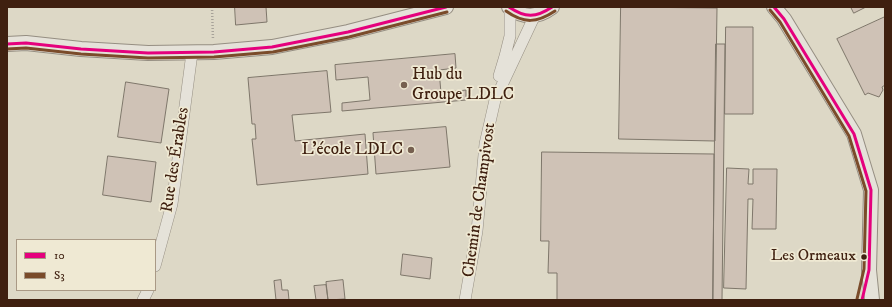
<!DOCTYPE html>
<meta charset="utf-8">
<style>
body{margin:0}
#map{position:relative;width:892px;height:307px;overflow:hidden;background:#ddd8c6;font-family:"IM FELL DW Pica",serif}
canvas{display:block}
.frame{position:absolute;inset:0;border:8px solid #3f2010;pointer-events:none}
.legend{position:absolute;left:16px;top:239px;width:140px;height:52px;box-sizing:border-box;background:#efe9d3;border:1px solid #a99985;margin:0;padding:5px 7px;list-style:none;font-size:12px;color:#3f2010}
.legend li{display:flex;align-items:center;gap:8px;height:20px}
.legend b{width:20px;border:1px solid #a99985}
</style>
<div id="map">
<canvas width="892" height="307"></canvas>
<div class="frame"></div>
<ul class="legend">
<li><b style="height:5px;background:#e5007d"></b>10</li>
<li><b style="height:5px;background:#7a4b2a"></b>S3</li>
</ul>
</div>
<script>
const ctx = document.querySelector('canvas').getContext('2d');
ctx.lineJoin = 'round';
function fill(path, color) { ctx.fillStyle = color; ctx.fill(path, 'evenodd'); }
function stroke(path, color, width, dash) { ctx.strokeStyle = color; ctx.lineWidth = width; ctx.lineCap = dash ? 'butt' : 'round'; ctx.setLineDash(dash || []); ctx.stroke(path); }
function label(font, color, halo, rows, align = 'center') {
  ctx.font = font + ' "IM FELL DW Pica",serif'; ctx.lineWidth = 3.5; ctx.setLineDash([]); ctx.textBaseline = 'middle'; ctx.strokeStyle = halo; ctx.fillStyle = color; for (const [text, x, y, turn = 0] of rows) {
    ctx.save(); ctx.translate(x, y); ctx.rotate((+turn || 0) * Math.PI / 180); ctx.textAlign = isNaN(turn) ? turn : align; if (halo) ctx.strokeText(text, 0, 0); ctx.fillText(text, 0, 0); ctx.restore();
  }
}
const building = new Path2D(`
 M235 7H266L267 22 236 25Z
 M621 7 717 8 715 141 619 139Z
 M851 7H866L854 13Z
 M885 17V85L882 87 883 90 879 97 868 93 865 95 837 39Z
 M726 27H753V114H725Z
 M716 44H725L722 300H713Z
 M455 54 456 68 439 70 441 93 466 90V100L342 111V103L370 100 368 77 336 80 335 65Z
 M327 71 331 112 292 115 295 141 365 134 368 174 257 185 252 139H256L255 124H252L248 78Z
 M126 82 169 89 161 143 118 137Z
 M446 127 450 167 376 174 373 133Z
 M542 152 714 154 713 300H557V273H548L549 241H541Z
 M108 156 156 162 151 202 103 195Z
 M727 168 749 169 748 184H753V169H777L776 229H752L753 199H748L746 289 724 288Z
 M403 254 432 258 430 279 401 275Z
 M281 280 282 290H288L289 300H276L274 281Z
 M343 280 345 299 328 300 326 282Z
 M326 285 328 300H316L314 286Z`);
fill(building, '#cfc2b6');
stroke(building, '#7e766a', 1);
const minor = new Path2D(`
 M499 76 505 56 510 36V8
 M155 266 172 204 192 53
 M143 300 148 290
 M465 300 477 231 485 144 495 100 535 15`);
const tertiary = new Path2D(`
 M509 7C524 19 537 18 552 7
 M774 7 784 19 854 134 871 190 869 270 872 300
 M7 44 26 43 81 49 148 53 214 52 272 47 348 32 446 7`);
stroke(minor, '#958e82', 12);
stroke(tertiary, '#958e82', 16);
stroke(new Path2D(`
 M212 7 213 40`), '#a7a299', 2.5, [1, 2]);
stroke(minor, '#e5e2d9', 11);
stroke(tertiary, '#e5e2d9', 14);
stroke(new Path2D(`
 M509 7C525 18 536 18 552 7
 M774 7 784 19 854 134 871 190 869 270 862 300
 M7 44 26 43 81 49 148 53 214 52 272 47 348 32 446 7`), '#e5007d', 3);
stroke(new Path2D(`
 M770 10 780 22 849 136 866 191 864 269 857 299
 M506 11C524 24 537 23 555 11
 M7 49 26 48 81 54 148 58 214 57 273 52 349 37 447 12`), '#7a4b2a', 3);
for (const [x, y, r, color] of [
 [404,85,4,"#766050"],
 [411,150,4,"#766050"],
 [864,257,3.5,"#3f2010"]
]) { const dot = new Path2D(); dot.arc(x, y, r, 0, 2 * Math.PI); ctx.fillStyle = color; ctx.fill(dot); stroke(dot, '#efe9d3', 1.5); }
label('16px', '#3f2010', '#efe9d3', [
 ["Les Ormeaux",856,257]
], 'right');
label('17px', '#3f2010', '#efe9d3', [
 ["Hub du",412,75],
 ["Groupe LDLC",412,95],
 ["L'école LDLC",403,150,"right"]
], 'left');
label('17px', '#3f2010', '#efe9d3', [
 ["Rue des Érables",176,160,-81],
 ["Chemin de Champivost",480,200,-82]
]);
</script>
